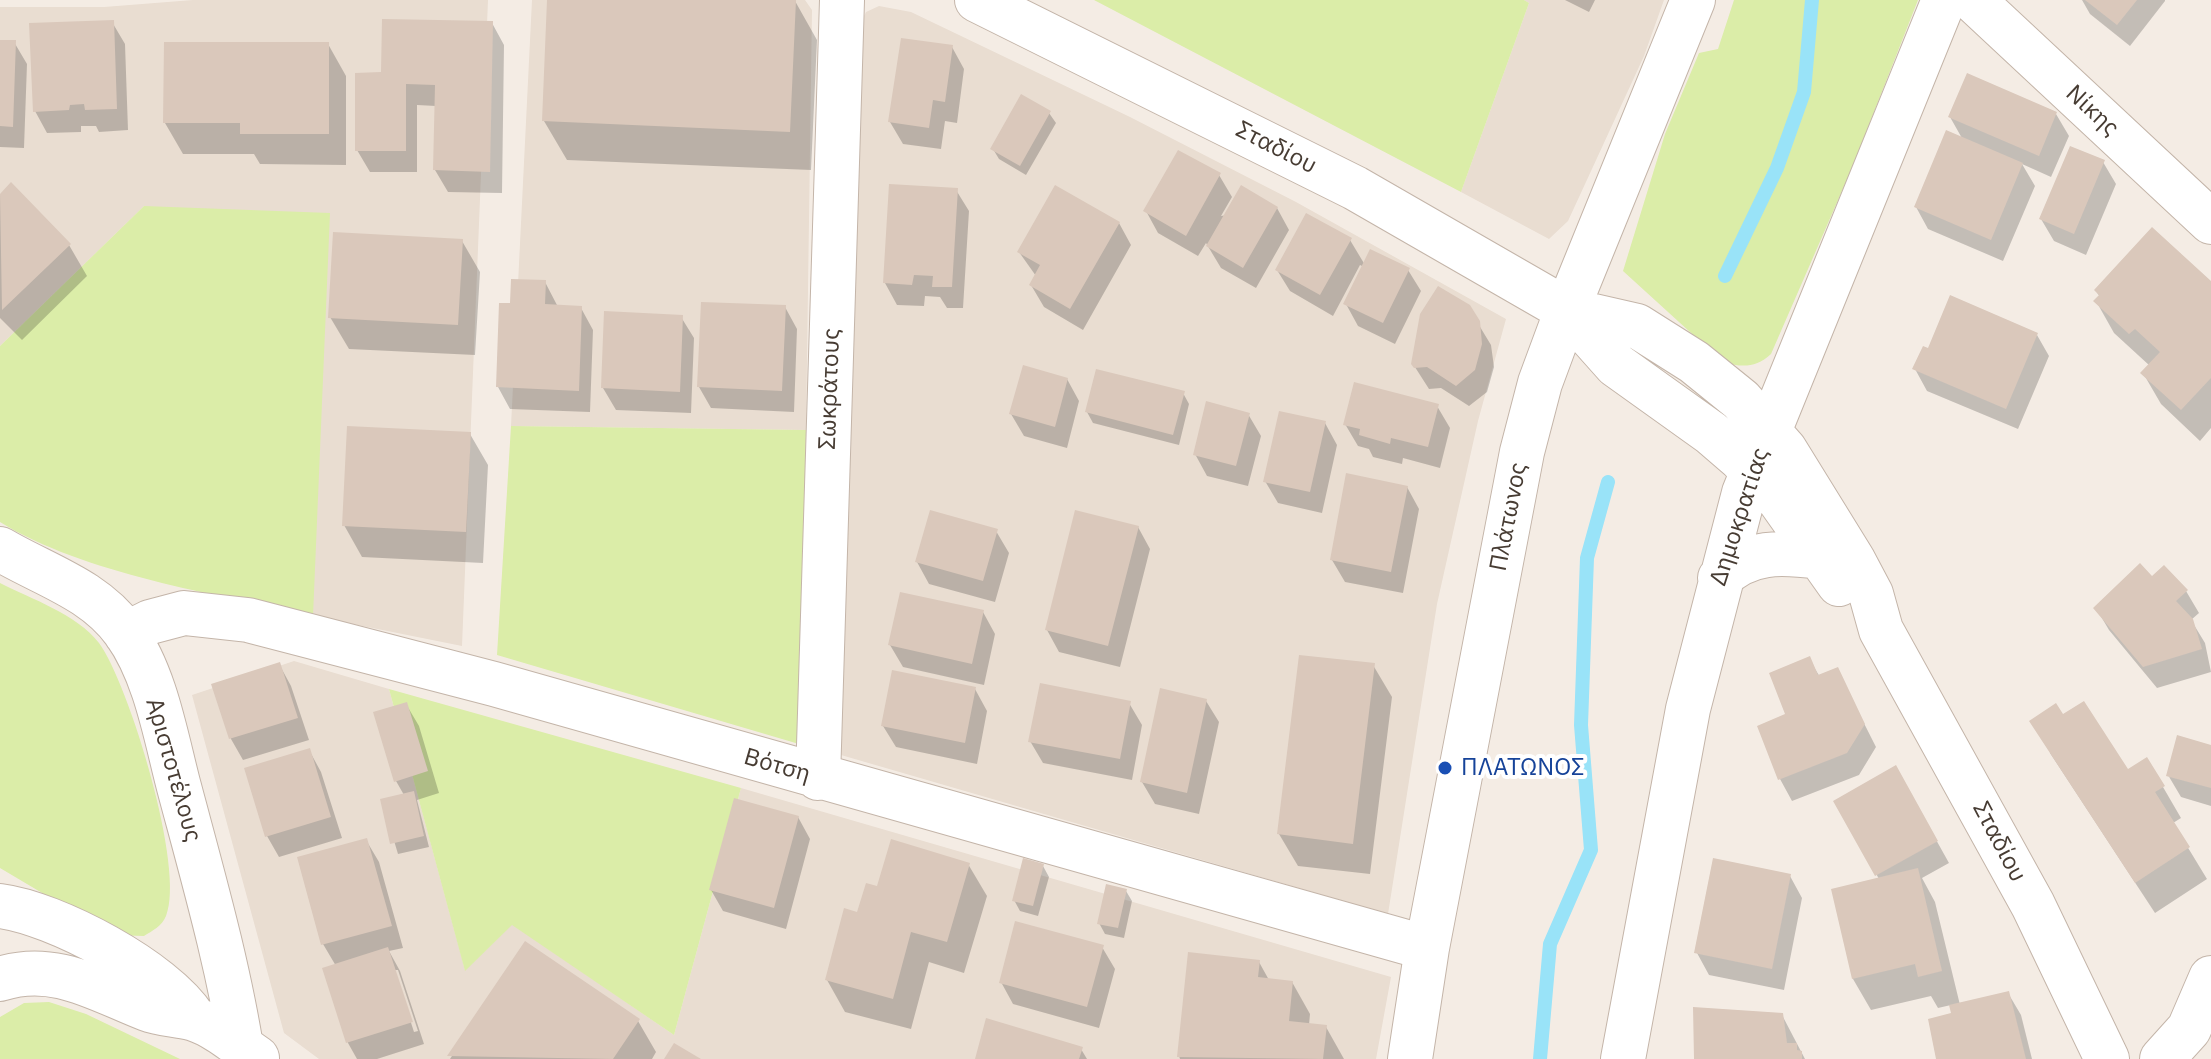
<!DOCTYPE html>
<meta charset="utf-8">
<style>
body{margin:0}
canvas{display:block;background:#f4ece4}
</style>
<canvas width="2211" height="1059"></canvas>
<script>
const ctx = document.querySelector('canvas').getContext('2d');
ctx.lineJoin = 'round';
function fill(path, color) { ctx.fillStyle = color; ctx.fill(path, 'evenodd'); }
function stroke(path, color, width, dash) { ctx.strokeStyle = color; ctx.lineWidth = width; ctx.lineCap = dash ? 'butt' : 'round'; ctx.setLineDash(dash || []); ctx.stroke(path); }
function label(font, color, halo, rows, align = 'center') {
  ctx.font = font + ' "IBM Plex Sans",sans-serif'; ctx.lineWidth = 8; ctx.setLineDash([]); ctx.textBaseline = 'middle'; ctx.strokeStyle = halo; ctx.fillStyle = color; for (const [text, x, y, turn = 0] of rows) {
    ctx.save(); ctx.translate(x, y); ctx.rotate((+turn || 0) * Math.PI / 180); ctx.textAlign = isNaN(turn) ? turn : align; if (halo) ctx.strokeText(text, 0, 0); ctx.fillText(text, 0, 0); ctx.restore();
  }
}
fill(new Path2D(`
 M193 0H488L462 646 313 616 144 206 0 346V7H104Z
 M532 0H805L812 10 806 430 511 426Z
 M1524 0H1664L1644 56 1568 221 1549 239 1461 192 1529 3Z
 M879 6 911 12 1130 117 1296 202 1506 319 1478 421 1437 604 1388 914 841 755 857 31 866 12Z
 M294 661 389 689 465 970 512 924 674 1035 741 788 1391 977 1376 1059H319L284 1033 192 695Z`), '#e9ddd1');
fill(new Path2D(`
 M1094 0H1524L1529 3 1461 192Z
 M1734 0H1918L1852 168 1771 354C1756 368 1743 367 1724 363L1623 271 1665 134 1699 53 1718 49Z
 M144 206 330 213 313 616C216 594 84 574 0 522V346Z
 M511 426 806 430 799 744 497 655Z
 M0 583C31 599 77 614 99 643 129 684 186 870 166 916 162 926 152 931 144 936L113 935 0 868Z
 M389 689 741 788 674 1035 512 925 465 971Z
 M49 1002 86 1014 180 1059H0V1017L24 1003Z`), '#dbeda8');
fill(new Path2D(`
 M549 0 795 1 817 40 811 170 567 160 544 121Z
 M1565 0H1595L1589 12Z
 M2082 0H2165V1L2130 46 2090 14Z
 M112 22 125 44 128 130 99 132 96 126H81V132L47 133 35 111Z
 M492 23 504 45 502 193 448 192 435 170 436 106 417 105V172H370L357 150 383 74Z
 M0 42H14L27 64 24 148 0 147Z
 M328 44 346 76V165L260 164 254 154H183L165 123Z
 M952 47 964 69 957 123 945 121 941 149 903 144 890 122Z
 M1049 113 1056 123 1026 175 999 159 993 149Z
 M2056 114 2069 136 2051 177 2022 164 2035 186 2003 261 1928 229 1916 207 1963 140 1950 117Z
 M2103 162 2116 184 2086 255 2054 241 2041 219Z
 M1219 175 1232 197 1221 216 1277 208 1289 230 1256 288 1221 268 1206 243 1198 256 1158 233 1146 211Z
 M11 185 69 245 87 276 22 340 0 318V196Z
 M956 190 969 211 963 308H947L940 297 925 296 924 306 897 305 885 283Z
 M1119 223 1131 245 1083 330 1044 307 1031 285 1036 276 1019 252Z
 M1350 240 1365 265 1408 270 1421 291 1395 344 1358 326 1346 304 1364 267 1360 265 1333 316 1290 291 1277 270Z
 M462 241 480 272 475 355 349 349 330 317Z
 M545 282 558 307 581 308 593 330 590 412 510 409 498 387 512 305Z
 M2211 284V428L2200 441 2161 404 2143 373 2150 366 2114 333 2096 301 2100 297 2096 291Z
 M785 307 797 329 794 412 711 408 699 387Z
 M1468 307 1491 345 1494 367 1487 392 1469 406 1441 388 1429 389 1413 364Z
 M681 317 694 338 691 413 616 410 603 388Z
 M2037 335 2049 356 2018 429 1927 391 1915 369 1929 351Z
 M1067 379 1079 401 1067 448 1024 436 1011 414Z
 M1183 393 1189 404 1179 445 1093 423 1087 412Z
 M1437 406 1450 428 1440 468 1403 458 1402 464 1373 457 1369 449 1358 446 1345 424Z
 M1248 414 1261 436 1248 486 1207 476 1195 454Z
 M1325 423 1337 445 1322 513 1278 503 1265 481Z
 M470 434 488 465 483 563 362 557 344 525Z
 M1407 487 1419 509 1403 593 1345 582 1332 560Z
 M1138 527 1150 549 1120 667 1059 652 1047 630Z
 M996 531 1009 553 995 602 929 584 917 562Z
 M2152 579 2186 591 2199 613 2191 620 2205 643 2211 672 2157 688 2109 630 2096 608Z
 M983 612 995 634 984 685 903 667 890 645Z
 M1809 659 1820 677 1837 670 1876 747 1859 775 1792 801 1780 779 1788 715Z
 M279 664 291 686 309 740 243 760 231 739 214 685Z
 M1373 665 1392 697 1370 874 1298 866 1279 834Z
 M975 689 987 711 977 764 896 747 883 726Z
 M1206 701 1219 722 1199 814 1155 804 1142 782Z
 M1129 703 1142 725 1132 780 1043 763 1030 741Z
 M406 704 419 726 439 793 417 800 429 847 398 854 382 801 404 795 396 781Z
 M2063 717 2127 772 2163 787 2181 818 2173 823 2207 879 2155 913 2050 753Z
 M2211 747V806L2181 797 2168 775Z
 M309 750 321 772 342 838 279 857 267 836Z
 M1896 768 1949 863 1922 878 1935 902 1960 1005 2008 993 2021 1015 2032 1059H1938L1954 1014 1951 1005 1938 1008 1931 996 1871 1010 1853 979 1833 890 1879 879 1836 802Z
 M798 817 810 839 786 929 723 911 711 890Z
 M366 840 379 862 403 948 389 951 400 971 424 1044 377 1059H357L348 1043 324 970 336 966 323 944ZM394 970H398L418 1031 414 1032Z
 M968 864 987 896 964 973 929 962 911 1029 845 1012 827 980 858 914 878 888Z
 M1043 866 1049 877 1038 916 1020 911 1014 900Z
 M1790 876 1802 898 1784 990 1709 975 1697 953Z
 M1126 891 1132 901 1124 938 1105 934 1099 923Z
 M525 944 638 1021 656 1052 652 1059H450Z
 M1102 947 1115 969 1099 1028 1013 1004 1001 982Z
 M1259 962 1269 980 1292 982 1310 1014 1309 1025 1326 1027 1344 1059H1180L1179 1056Z
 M1782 1015 1805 1059H1696Z
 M1081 1049 1087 1059H977Z`), '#0003');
stroke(new Path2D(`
 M1725 276 1777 168 1804 92 1812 0
 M1540 1059 1550 944 1591 850 1581 725 1587 558 1608 482`), '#99e3f8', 14);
fill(new Path2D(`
 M547 0H796L790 132 542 121Z
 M2085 0H2137L2117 25Z
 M382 19 493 21 490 172 433 170 435 85 406 84V151H355V73L381 72Z
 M114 20 117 109 85 110 84 104 70 105 69 110 33 112 29 23Z
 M901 38 953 45 945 102 933 100 929 128 888 122Z
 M0 40H16L13 127 0 126Z
 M164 42H329V134H240V123H163Z
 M1967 73 2057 112 2039 156 1948 117Z
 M1021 94 1051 111 1020 166 990 149Z
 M1946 130 2023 163 1991 240 1914 207Z
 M2070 146 2105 160 2074 234 2039 219Z
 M1178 150 1221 173 1186 236 1143 211Z
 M11 182 71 244 2 310 0 194Z
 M889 184 958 188 952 287H932L933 276 914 275 912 285 883 283Z
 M1055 185 1120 222 1070 309 1029 285 1040 265 1017 252Z
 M1241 185 1278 207 1243 268 1206 246Z
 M1306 213 1352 238 1320 295 1275 270Z
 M2152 227 2211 281V378L2181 410 2140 373 2160 352 2135 329 2129 334 2093 301 2099 295 2094 290Z
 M333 232 463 239 458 325 328 318Z
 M1370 249 1410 268 1383 323 1343 304Z
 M511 279 546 280 545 304 582 306 579 391 496 387 499 303H510Z
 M1438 286 1470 305 1480 321 1482 344 1475 370 1456 386 1427 367 1414 368 1411 364 1420 314Z
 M1950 295 2038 333 2006 409 1912 369 1923 346 1928 348Z
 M701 302 786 305 782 391 697 387Z
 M604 311 683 315 680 392 601 388Z
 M1023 365 1068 378 1055 427 1009 414Z
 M1096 369 1185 391 1173 435 1085 412Z
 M1354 382 1439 404 1428 447 1391 438 1390 444 1359 435 1360 429 1343 425Z
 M1206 401 1250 413 1236 466 1193 455Z
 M1279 411 1326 421 1310 492 1263 482Z
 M347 426 471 432 466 532 342 526Z
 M1346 473 1408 486 1391 572 1330 560Z
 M930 510 998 529 983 581 915 562Z
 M1075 510 1139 526 1108 646 1045 630Z
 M2140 563 2152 576 2164 565 2188 590 2176 601 2193 619 2202 649 2143 667 2093 608Z
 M900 592 984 610 972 664 888 645Z
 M1299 655 1375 663 1353 844 1277 834Z
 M1810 656 1818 675 1838 667 1865 724 1847 753 1778 780 1757 726 1785 714 1769 673Z
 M280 662 298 718 229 739 211 684Z
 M892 670 976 687 965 743 881 726Z
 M1040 683 1131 701 1120 759 1028 742Z
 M1160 688 1207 699 1187 793 1140 782Z
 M2084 701 2128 769 2147 757 2165 786 2155 792 2190 847 2135 883 2029 721 2056 703 2063 714Z
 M407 702 428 771 394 782 373 712Z
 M2177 735 2211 745V788L2166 776Z
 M310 748 331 817 265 837 244 768Z
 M1896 765 1938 841 1875 876 1833 801Z
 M414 791 424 836 390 844 380 799Z
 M734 798 799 816 774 908 709 890Z
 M367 838 392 926 321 945 297 857Z
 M891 839 970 863 947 942 911 932 893 999 825 980 844 908 857 912 866 883 877 886Z
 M1023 858 1044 864 1033 906 1012 901Z
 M1713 858 1791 874 1772 969 1694 953Z
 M1918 868 1942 971 1918 977 1915 964 1852 979 1831 889Z
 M1106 884 1127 889 1118 928 1097 924Z
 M1015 921 1104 945 1087 1007 999 983Z
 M525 941 640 1019 613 1059 447 1056Z
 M388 947 413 1022 346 1043 322 968Z
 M1188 952 1260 960 1258 977 1293 981 1289 1021 1327 1025 1323 1059 1177 1057Z
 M2009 991 2026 1059H1936L1928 1019 1951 1013 1949 1005Z
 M1693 1007 1783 1013 1787 1043H1797V1050L1802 1051V1059H1694Z
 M986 1018 1083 1047 1079 1059H975Z
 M674 1043 701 1059H664Z`), '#dac8bb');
const minor = new Path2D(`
 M977 0 1355 188 1567 310 1637 326 1694 362 1741 400 1785 450 1853 560 1871 594 1881 630 2033 905 2107 1059
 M1973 0 2211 222
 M1567 310 1616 365 1711 433 1740 458 1778 498 1839 584
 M0 549C44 575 94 589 125 632 156 675 166 738 179 787 203 877 229 967 243 1059
 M1720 578C1749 550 1781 552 1819 557
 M126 634 150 622 184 613 248 620 494 684 1427 948
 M818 778 842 0
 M0 906C55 913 164 971 194 1018
 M0 979C54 961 98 990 147 1009 162 1015 179 1014 194 1019 216 1026 238 1045 257 1058
 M1410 1059 1427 948 1522 452 1540 383 1567 310 1693 0
 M1623 1059 1688 709 1744 493 1944 0
 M2162 1059 2189 1029 2211 978`);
stroke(minor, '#c4b5a9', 46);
stroke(minor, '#fff', 44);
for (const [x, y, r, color] of [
 [1445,768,8,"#1a4fb4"]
]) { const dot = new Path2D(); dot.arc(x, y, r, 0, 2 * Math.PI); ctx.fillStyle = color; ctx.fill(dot); stroke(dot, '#fff', 3); }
label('24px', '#473c33', '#fff', [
 ["Νίκης",2092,111,43],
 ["Σταδίου",1276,148,27],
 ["Σωκράτους",830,389,-88],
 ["Πλάτωνος",1509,517,-79],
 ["Δημοκρατίας",1740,517,-72],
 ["Βότση",777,766,16],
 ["Αριστοτέλους",173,770,74],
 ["Σταδίου",1999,842,62]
]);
label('24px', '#164399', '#fff', [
 ["ΠΛΑΤΩΝΟΣ",1461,768]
], 'left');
</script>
